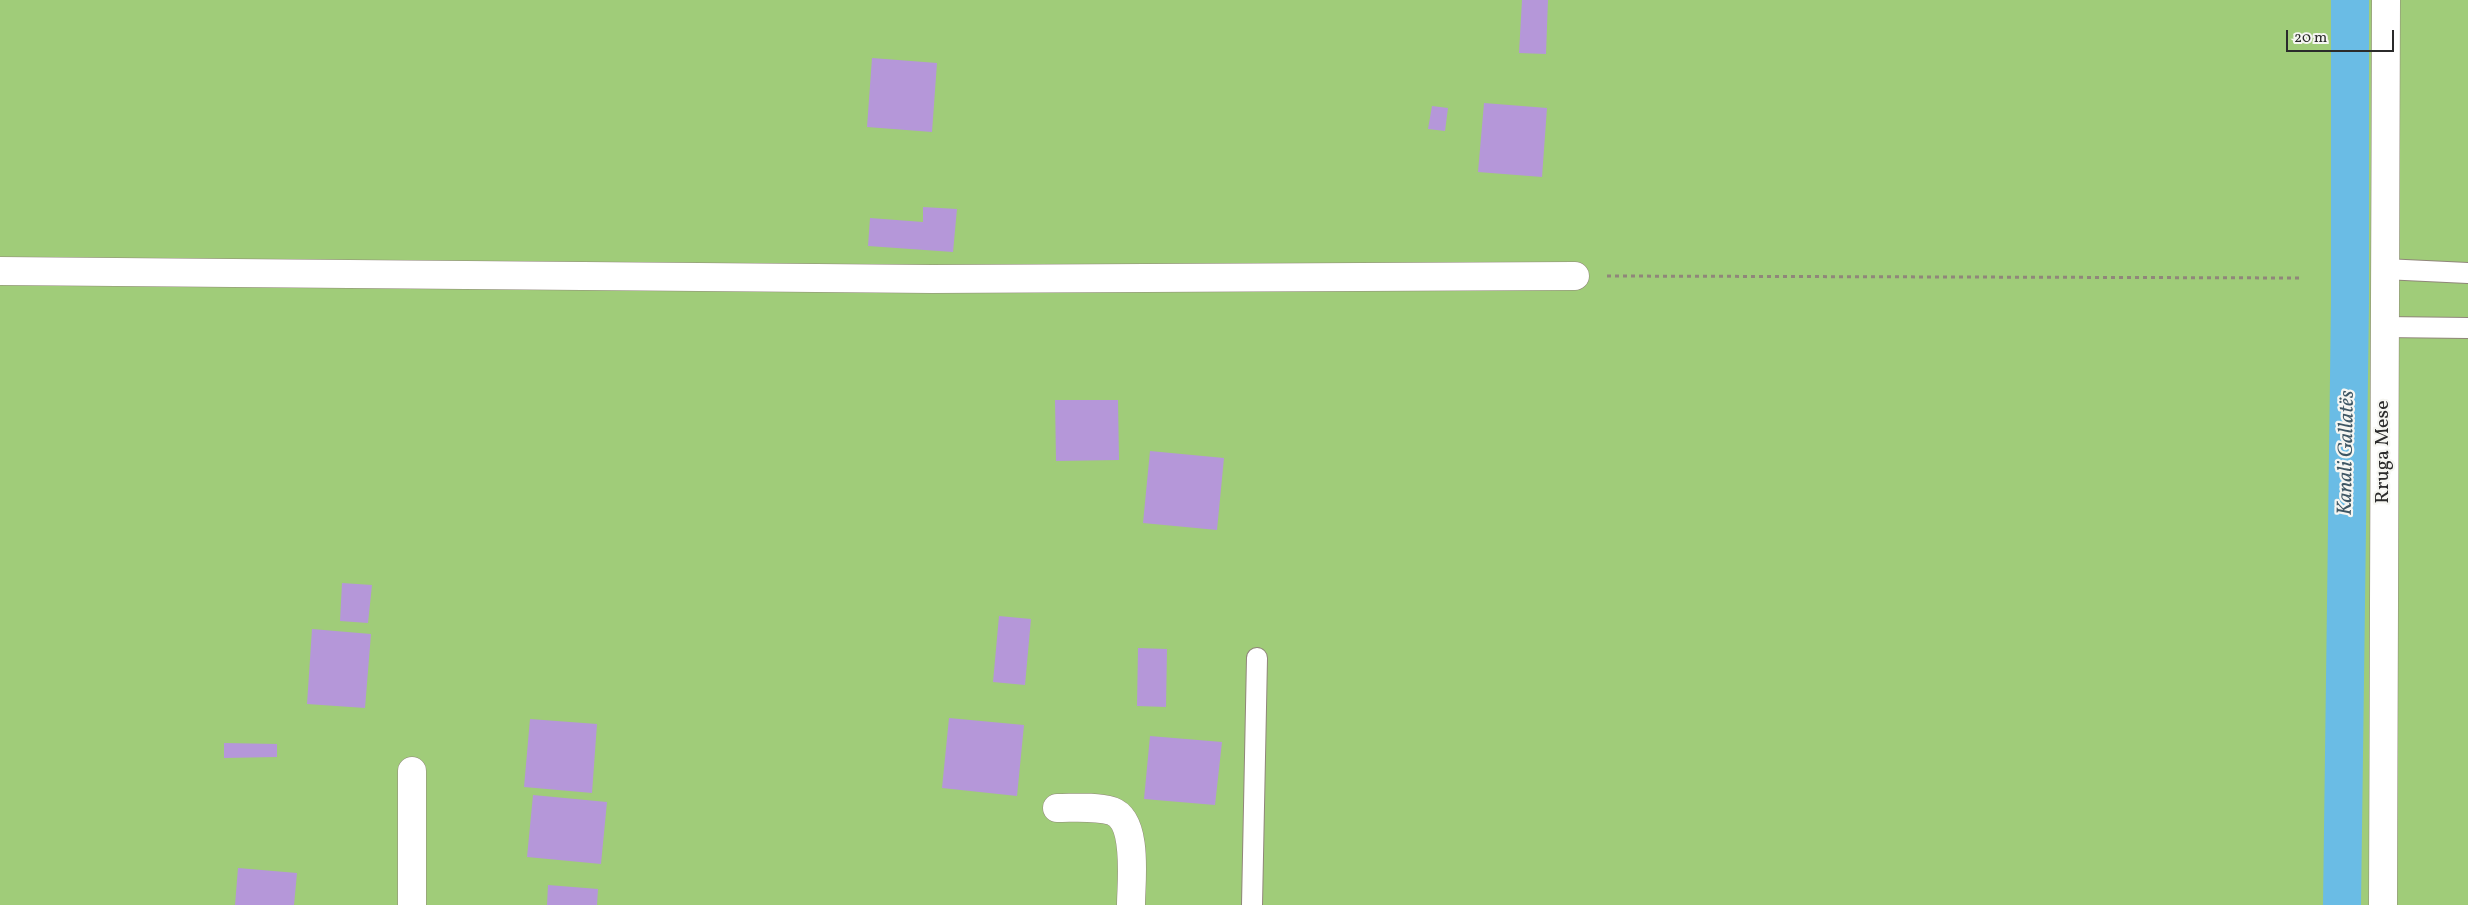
<!DOCTYPE html>
<meta charset="utf-8">
<style>
body{margin:0}
#map{position:relative;width:2468px;height:905px;overflow:hidden;background:#f4e0c8;font-family:Vollkorn,serif}
canvas{display:block}
.scale{position:absolute;left:2286px;top:30px;width:108px;height:22px;box-sizing:border-box;border:2px solid #2b2b2b;border-top:0;padding-left:6px;font-size:15px;line-height:18px;white-space:nowrap;color:#2b2b2b;-webkit-text-stroke:4px #f6f6f2;paint-order:stroke}
</style>
<div id="map">
<canvas width="2468" height="905"></canvas>
<div class="scale">20 m</div>
</div>
<script>
const ctx = document.querySelector('canvas').getContext('2d');
ctx.lineJoin = 'round';
function fill(path, color) { ctx.fillStyle = color; ctx.fill(path, 'evenodd'); }
function stroke(path, color, width, dash) { ctx.strokeStyle = color; ctx.lineWidth = width; ctx.lineCap = dash ? 'butt' : 'round'; ctx.setLineDash(dash || []); ctx.stroke(path); }
function label(font, color, halo, rows, align = 'center') {
  ctx.font = font + ' Vollkorn,serif'; ctx.lineWidth = 4.5; ctx.setLineDash([]); ctx.textBaseline = 'middle'; ctx.strokeStyle = halo; ctx.fillStyle = color; for (const [text, x, y, turn = 0] of rows) {
    ctx.save(); ctx.translate(x, y); ctx.rotate((+turn || 0) * Math.PI / 180); ctx.textAlign = isNaN(turn) ? turn : align; if (halo) ctx.strokeText(text, 0, 0); ctx.fillText(text, 0, 0); ctx.restore();
  }
}
fill(new Path2D(`
 M0 0H2468V905H0Z`), '#a0cc79');
stroke(new Path2D(`
 M2342 905 2350 302V0`), '#6abce5', 38);
fill(new Path2D(`
 M1522 0H1548L1546 54 1519 53Z
 M872 58 937 63 932 132 867 127Z
 M1484 103 1547 108 1542 177 1478 172Z
 M1432 106 1448 108 1445 131 1428 129Z
 M923 207 957 209 953 252 868 246 870 218 923 222Z
 M1055 400H1118L1119 460 1056 461Z
 M1150 451 1224 458 1217 530 1143 523Z
 M342 583 372 585 368 623 340 621Z
 M999 616 1031 619 1025 685 993 682Z
 M312 629 371 634 365 708 307 704Z
 M1138 648 1167 649 1166 707 1137 706Z
 M949 718 1024 725 1017 796 942 788Z
 M530 719 597 724 592 793 524 787Z
 M1150 736 1222 742 1215 805 1144 799Z
 M224 743 277 744V757L224 758Z
 M533 795 607 802 601 864 527 857Z
 M238 868 297 873 294 905H235Z
 M548 885 598 889 597 905H547Z`), '#b597d9');
const lane = new Path2D(`
 M2384 269 2468 273
 M2384 327 2468 328
 M1252 905 1257 658`);
const street = new Path2D(`
 M0 271 932 279 1575 276
 M1057 808C1075 808 1094 806 1112 811 1139 821 1131 882 1131 905
 M412 905V771
 M2383 905 2386 0`);
stroke(lane, '#90867a', 22);
stroke(street, '#90867a', 29);
stroke(new Path2D(`
 M1607 276 2302 278`), '#90867a', 3, [4, 4]);
stroke(lane, '#fff', 20);
stroke(street, '#fff', 28);
label('20px', '#2b2b2b', '#f6f6f2', [
 ["Rruga Mese",2384,452,-90]
]);
label('italic 21px', '#3e5663', '#f6f6f2', [
 ["Kanali Gallatës",2348,453,-89]
]);
</script>
